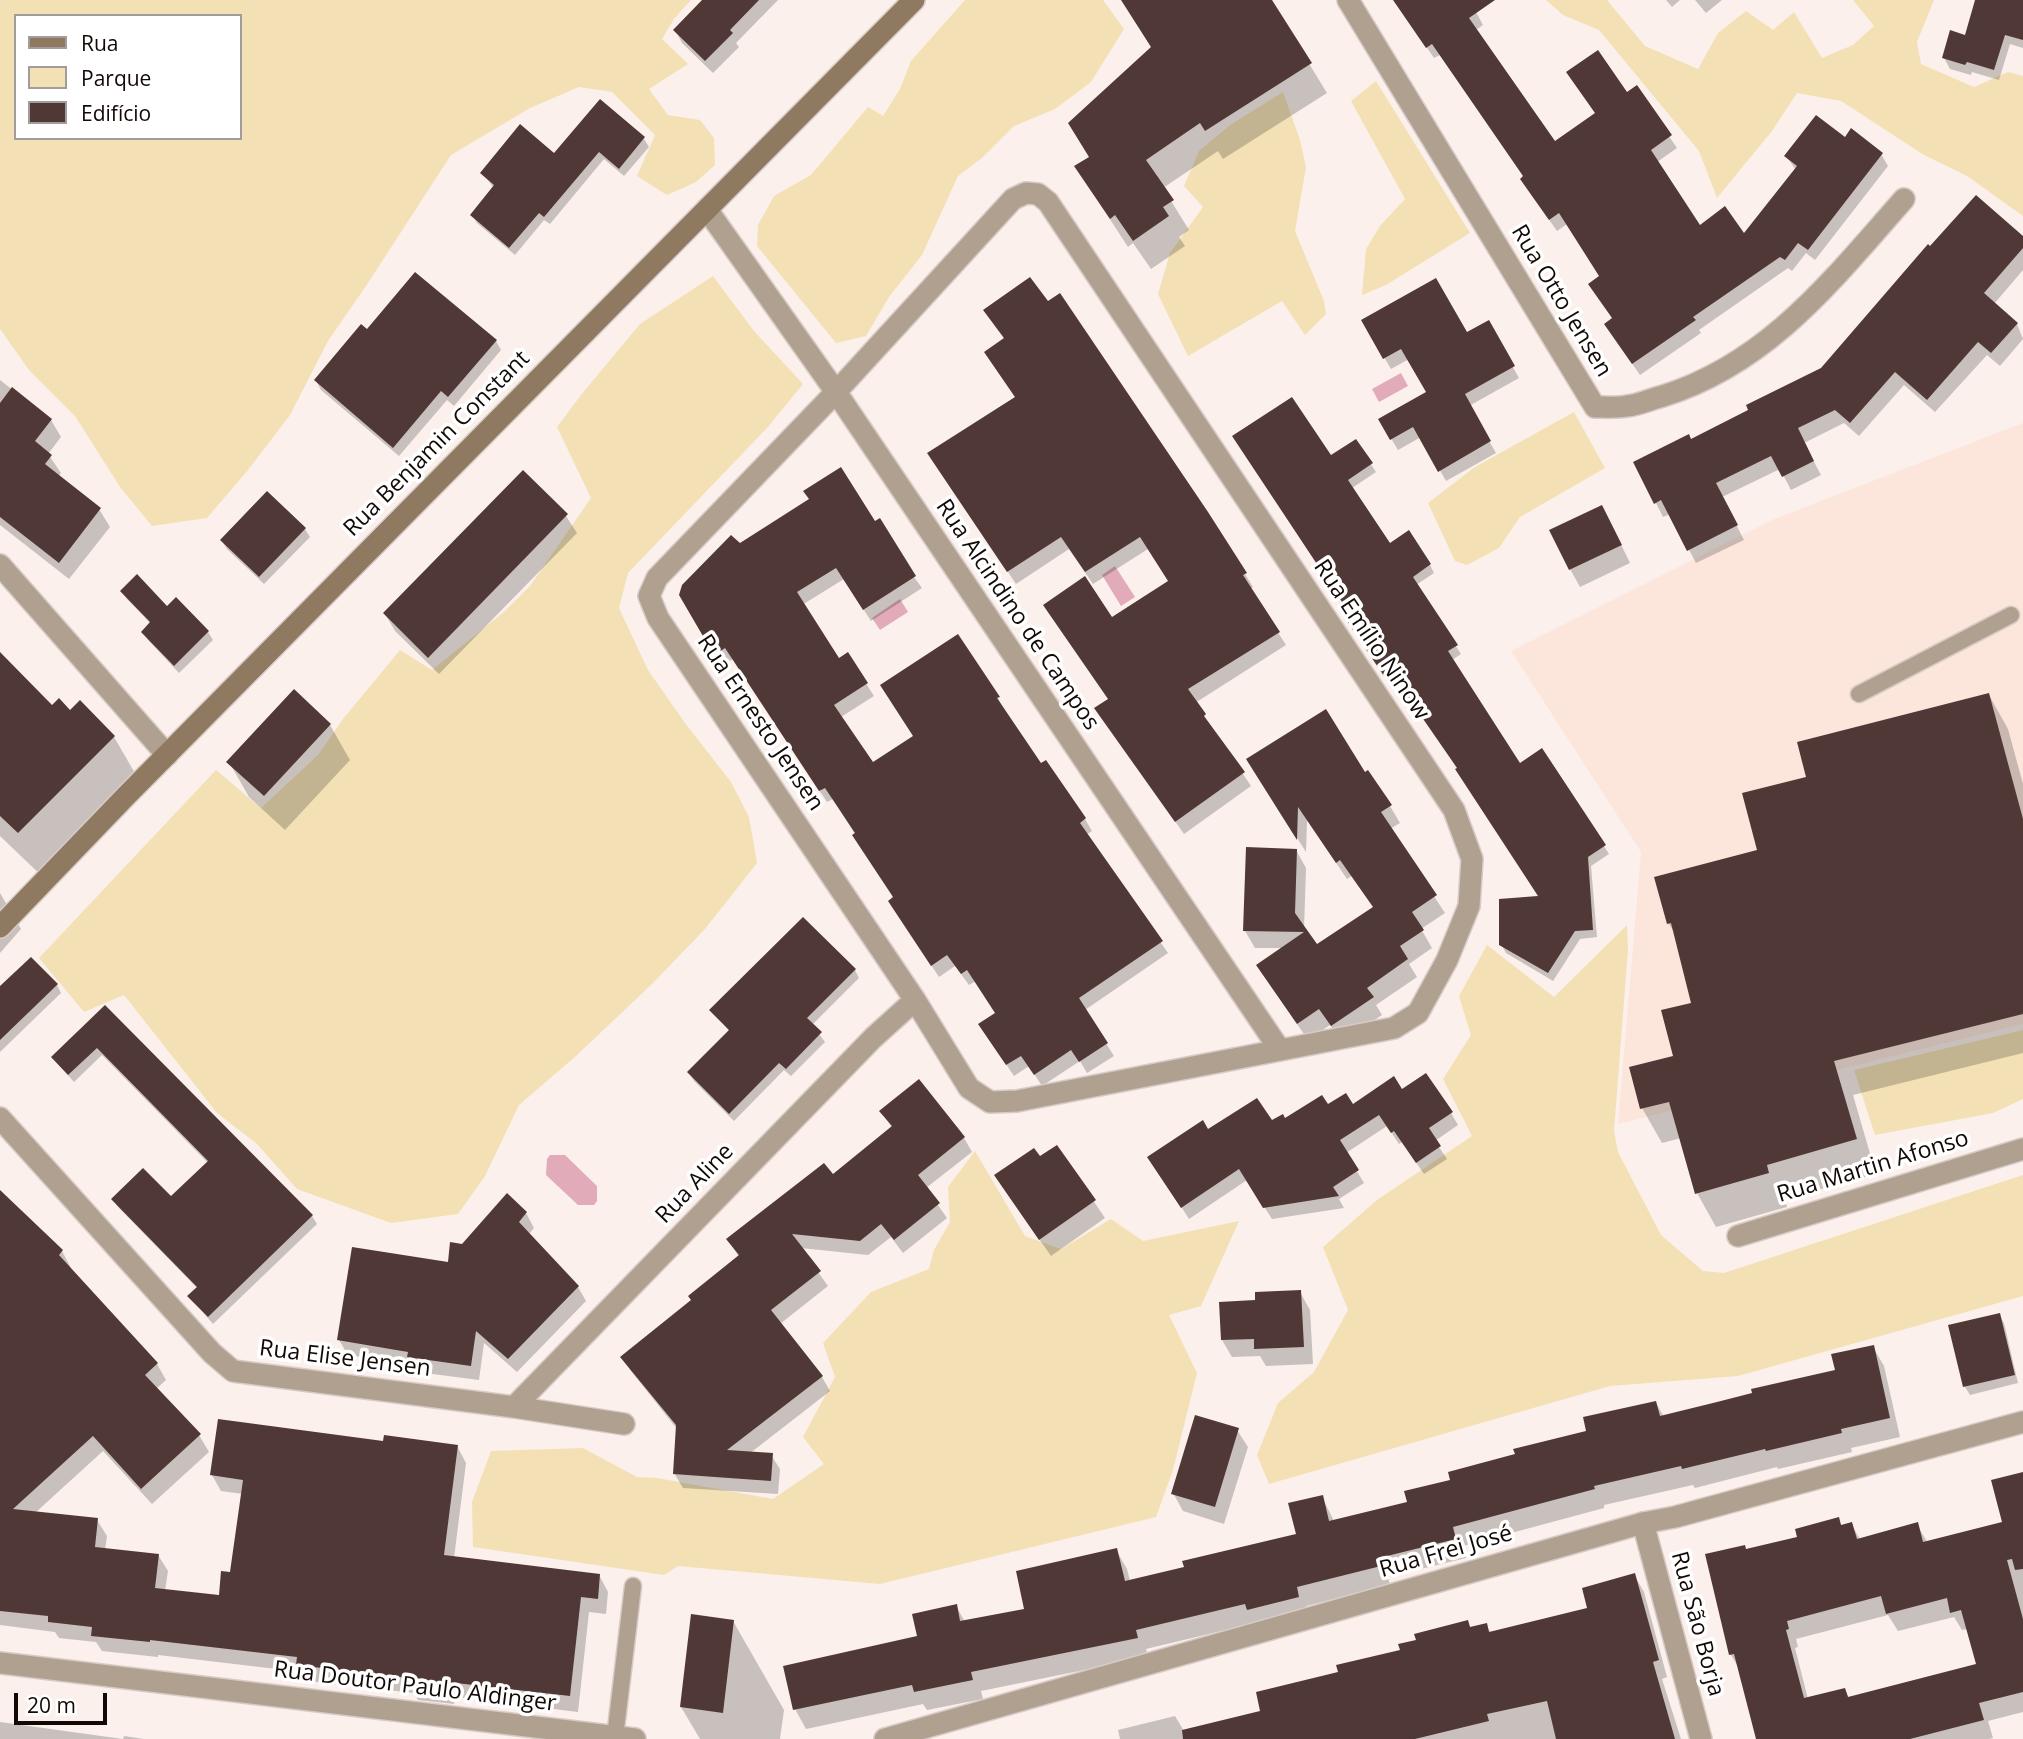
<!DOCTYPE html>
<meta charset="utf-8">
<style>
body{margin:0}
#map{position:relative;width:2023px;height:1739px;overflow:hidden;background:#fbf0eb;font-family:"Open Sans",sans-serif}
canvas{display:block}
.legend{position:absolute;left:14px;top:14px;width:228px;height:126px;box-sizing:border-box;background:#fff;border:2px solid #a09d9b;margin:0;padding:9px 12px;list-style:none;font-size:21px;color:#120906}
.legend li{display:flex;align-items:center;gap:14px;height:35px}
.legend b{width:35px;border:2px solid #a09d9b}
.scale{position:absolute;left:14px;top:1693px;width:93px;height:32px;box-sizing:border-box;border:4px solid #120906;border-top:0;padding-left:9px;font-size:21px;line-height:24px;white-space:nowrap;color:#120906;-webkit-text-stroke:5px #fff;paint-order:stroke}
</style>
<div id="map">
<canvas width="2023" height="1739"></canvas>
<ul class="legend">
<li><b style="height:9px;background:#907961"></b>Rua</li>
<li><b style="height:19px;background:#f3e1b5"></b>Parque</li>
<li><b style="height:19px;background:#503836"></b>Edifício</li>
</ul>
<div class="scale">20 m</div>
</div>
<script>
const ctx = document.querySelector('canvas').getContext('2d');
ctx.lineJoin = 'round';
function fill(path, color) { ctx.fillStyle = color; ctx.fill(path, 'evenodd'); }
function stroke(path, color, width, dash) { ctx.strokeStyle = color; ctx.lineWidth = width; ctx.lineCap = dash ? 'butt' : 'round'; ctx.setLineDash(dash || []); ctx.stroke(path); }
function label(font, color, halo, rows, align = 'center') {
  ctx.font = font + ' "Open Sans",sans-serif'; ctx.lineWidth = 7; ctx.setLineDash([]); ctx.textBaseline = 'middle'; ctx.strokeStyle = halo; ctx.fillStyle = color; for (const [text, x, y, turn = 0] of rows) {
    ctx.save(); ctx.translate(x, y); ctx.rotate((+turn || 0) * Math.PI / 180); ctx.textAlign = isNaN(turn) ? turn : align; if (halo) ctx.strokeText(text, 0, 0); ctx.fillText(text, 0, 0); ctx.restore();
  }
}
fill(new Path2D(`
 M2023 423V1024L1618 1124 1641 852 1511 651 1774 519Z`), '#fce6dc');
fill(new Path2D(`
 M0 0H691L674 19 662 39 688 64 649 89 668 115 700 120 714 138 715 165 696 182 667 195 637 176 655 135 612 92 579 87 530 108 451 155 368 283 328 341 290 415 248 470 207 518 152 526 120 487 75 416 29 370 0 329ZM16 16H240V138H16Z
 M965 0H1103L1124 29 1091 82 1055 109 1014 126 982 158 958 176 922 255 889 297 866 336 836 343 757 246 758 225 774 196 811 175 868 107 883 116 900 89 911 61Z
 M1546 0H1607L1645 46 1698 69 1718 33 1746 11 1773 30 1794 12 1822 58 1853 45 1874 26 1853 0H1934L1917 42 1921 64 1974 87 2008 72 2023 76V216L1967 176 1924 155 1841 101 1797 93 1772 131 1717 198 1699 151 1599 30 1563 15Z
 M1376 81 1470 233 1386 285 1362 295 1366 249 1380 226 1405 199 1351 101Z
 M1283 92 1300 140 1306 167 1295 231 1324 301 1326 314 1305 335 1282 301 1188 356 1158 294 1170 253 1203 207 1184 186 1199 151 1230 125Z
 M713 276 754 331 803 384 767 428 628 573 619 608 648 670 685 723 731 782 749 817 757 863 705 929 652 984 576 1056 519 1105 485 1176 458 1214 391 1223 297 1189 257 1144 217 1113 124 995 84 1012 39 958 216 770 261 808 318 755 343 719 400 650 432 670 505 611 530 586 591 498 557 427 581 395 640 324Z
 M1574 412 1605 468 1520 517 1499 548 1467 565 1455 561 1428 503 1475 467Z
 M1627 925 1628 950 1614 1131 1618 1152 1661 1235 1703 1271 1724 1273 2023 1175V1296L1738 1376 1610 1386 1269 1484 1257 1455 1278 1403 1314 1372 1348 1310 1323 1247 1377 1200 1472 1136 1443 1079 1471 1035 1459 996 1487 945 1554 997Z
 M2023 1030V1099L1993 1113 1875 1135 1854 1070Z
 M975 1151 1025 1236 1061 1249 1111 1219 1143 1241 1239 1221 1201 1306 1169 1315 1197 1373 1173 1470 1156 1517 880 1584 678 1566 664 1575 473 1547 472 1502 491 1451 583 1448 637 1477 657 1478 773 1499 824 1464 803 1437 835 1377 823 1343 871 1292 929 1269 934 1250 950 1222 948 1187Z`), '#f3e1b5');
fill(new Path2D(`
 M1401 373 1408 386 1379 402 1372 389Z
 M1115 566 1135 597 1121 606 1102 575Z
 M900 599 908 612 880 630 872 618Z
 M550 1155H565L597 1186V1201L594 1205H578L546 1175 547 1159Z`), '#e2abb9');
fill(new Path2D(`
 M714 0H778L736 43 739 47 713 73 682 43 675 30Z
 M1122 0H1270L1327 93 1223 159 1218 151 1163 188 1189 230 1179 237 1185 246 1151 269 1133 243 1128 247 1076 167 1090 158 1151 47Z
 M1397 0H1493L1476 12 1483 25 1476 30 1554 143 1596 114 1568 73 1627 94 1636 88 1677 148 1657 162 1700 227 1744 236 1796 170 1786 156 1845 139 1881 154 1888 166 1815 260 1806 253 1792 271 1788 268 1699 330 1701 333 1640 375 1613 336V319L1601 277 1567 224 1557 231 1529 191 1525 177 1440 55 1434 58 1403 13Z
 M1666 0H1680L1672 7Z
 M1695 0H1722L1706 13Z
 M1977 0H2023V48L2010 44 1999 80 1972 72 1971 75 1950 69 1944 58 1966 37Z
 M601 102 644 139 649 147 624 176 604 159 550 224 544 220 515 255 477 223 472 215 494 188 482 173 555 155Z
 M2023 238V270L1994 304 2017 324 2023 339 2000 366 1987 355 1935 412 1904 385 1859 436 1844 423 1804 443 1821 475 1791 490 1780 469 1722 497 1744 540 1696 563 1670 514 1663 517 1656 503 1691 441 1751 411 1822 369 1930 248Z
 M1363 321 1467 335 1488 323 1519 378 1469 406 1496 453 1446 481 1421 437 1398 450 1380 420 1428 393 1409 359 1391 369Z
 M993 323 1206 513 1245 574 1253 587 1250 589 1286 645 1195 703 1251 786 1184 834 1096 709 1109 700 1112 619 1170 582 1148 549 1093 584 1069 549 1016 584 937 466 1016 399 994 366 1005 340Z
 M367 332 496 341 501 350 454 406 447 400 399 456 321 390 316 381Z
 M0 380 51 420 61 437 48 454 61 473 58 477 99 509 110 527 69 579 0 525Z
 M1356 441 1376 472 1352 488 1389 546 1408 533 1430 565 1434 573 1416 585 1461 654 1452 660 1519 765 1542 750 1609 854 1591 866 1597 937 1580 939 1553 981 1506 953 1501 944 1541 898 1459 769 1405 691 1398 695 1354 629 1331 458Z
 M267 493 305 529 310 537 264 584 227 549 222 541Z
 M566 516 577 533 439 674 395 631 385 614Z
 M875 524 922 588 871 621 844 579 802 605 838 661 848 655 874 696 841 717 872 765 915 737 889 697 998 698 1004 710 1041 765 1045 762 1085 819 1092 831 1086 835 1168 953 1085 1010 1114 1056 1087 1073 1080 1061 1042 1086 1029 1066 1014 1076 987 1036 996 1014 976 981 969 985 955 966 939 977 897 913 895 898 833 799 827 802 733 659 722 666 681 595 740 545Z
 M1611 524 1630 563 1580 587 1570 569Z
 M122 591 167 608 176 600 208 632 213 640 179 673 148 640 143 632 151 624 127 599Z
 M0 654 52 708 70 712 80 703 114 737 143 787 48 882 0 836Z
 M1989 695 2008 729 2023 784V1053L1853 1095 1876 1174 1785 1199 1787 1207 1716 1227 1697 1193 1681 1138 1662 1143 1642 1108 1675 1057 1694 1004 1677 937 1669 924 1657 878 1759 852 1808 778Z
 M330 725 350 760 285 830 249 797 229 762Z
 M1365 774 1390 806 1400 823 1390 829 1445 913 1421 929 1432 948 1409 964 1417 977 1376 1005 1382 1015 1342 1042 1330 1025 1308 1040 1269 983 1284 948H1255L1245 931 1296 850 1306 868 1304 929 1316 946 1374 908 1352 876 1347 879 1307 820 1306 852 1258 776Z
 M0 893 21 929 0 953Z
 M855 970 859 978 812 1025 825 1042 791 1076 784 1070 734 1121 694 1081 689 1073 730 1032 712 1010Z
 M57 985 61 993 0 1052V988Z
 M105 1007 312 1216 317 1224 213 1324 189 1296 197 1288 118 1207 113 1199H171L208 1163 102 1055 74 1082 53 1058Z
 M919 1082 964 1138 972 1152 926 1188 947 1218 903 1253 891 1237 868 1255 801 1248 828 1286 780 1324 822 1377 830 1391 749 1454 771 1455 780 1469 778 1494 683 1488 674 1473 677 1429 631 1371 622 1357 693 1300 739 1257 728 1240 833 1176 892 1128 881 1111Z
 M1402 1091 1451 1113 1458 1125 1435 1141 1447 1159 1424 1174 1402 1142 1399 1144 1387 1126 1346 1153 1364 1183 1339 1199 1344 1208 1272 1219 1247 1180 1189 1219 1157 1169 1208 1131 1285 1120 1327 1107H1352Z
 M1057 1147 1105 1218 1051 1256 1007 1193 1040 1159Z
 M0 1192 62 1251 71 1268 70 1269 157 1364 166 1380 156 1389 199 1435 209 1452 152 1504 103 1451 35 1513 97 1520 107 1536 105 1550 158 1555 168 1571 165 1591 220 1597 232 1574 243 1494 221 1491 212 1475 385 1443 457 1446 466 1463 454 1558 599 1575 608 1592 606 1614 589 1612 578 1712 455 1697 454 1704 418 1700 414 1693 307 1681 302 1672 158 1655V1657L102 1651 96 1642 59 1638 55 1632 0 1625Z
 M526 1213 534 1228 528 1235 578 1287 586 1301 517 1372 484 1343 479 1380 417 1372 414 1365 348 1355 339 1340 450 1264 462 1245Z
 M1300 1292 1310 1310 1313 1364 1266 1366 1260 1356 1232 1357 1222 1340 1257 1302Z
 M1999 1315 2004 1323 2018 1383 1970 1395 1965 1387Z
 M1873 1347 1884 1366 1900 1437 1851 1448 1852 1452 1778 1469 1777 1467 1695 1488 1693 1485 1604 1505V1508L1463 1546 1466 1558 1388 1577 1390 1585 1306 1606 1309 1616 1255 1623 1146 1649 1148 1657 981 1691 983 1699 927 1710 923 1704 806 1729 795 1709 919 1637 956 1606 965 1622 1026 1610 1116 1550 1127 1569 1130 1581 1186 1568 1298 1535 1322 1497 1334 1521 1409 1503 1452 1481 1517 1456 1588 1432 1656 1403 1664 1417 1837 1371Z
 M1237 1430 1248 1447 1224 1524 1183 1511 1173 1493Z
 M2023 1473V1712L1988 1721 1993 1738 1989 1739H1758L1740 1670 1731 1655 1707 1555 1747 1551 1799 1538 1838 1519 1842 1527 1851 1524 1860 1539 1917 1525 1928 1543 2004 1523ZM1888 1615 1898 1631 1954 1617 1962 1630 1968 1629 1978 1665 1849 1698 1845 1690 1808 1699 1795 1648 1798 1647 1796 1639Z
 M1634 1575 1644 1592 1667 1677 1662 1679 1681 1739H1120L1118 1730 1175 1716 1184 1731 1262 1712 1340 1674 1402 1651 1467 1622 1471 1628 1486 1625 1491 1633 1589 1610Z
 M733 1621 784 1710 780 1739H700L681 1707Z
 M0 1722 123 1739 124 1736 144 1739H0Z`), '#0003');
fill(new Path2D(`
 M702 0H759L730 30 733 33 705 61 673 30Z
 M1121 0H1272L1312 63 1205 131 1200 123 1146 160 1174 200 1163 207 1169 216 1133 241 1115 215 1110 219 1074 166 1089 157 1068 123 1151 47Z
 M1393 0H1495L1469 18 1555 141 1595 113 1566 72 1598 50 1627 92 1637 85 1672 135 1651 150 1700 225 1725 206 1744 233 1797 166 1784 156 1816 115 1845 137 1851 128 1883 153 1808 250 1798 243 1785 260 1780 257 1693 317 1696 320 1632 364 1604 324 1612 318 1588 284 1599 276 1559 213 1549 220 1520 179 1523 176 1432 44 1426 48Z
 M1975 0H2023V40L2005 35 1994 70 1967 62 1965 65 1942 58 1950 30 1965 35Z
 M600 99 645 137 619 169 599 152 544 217 539 213 509 248 470 215 494 185 480 173 520 124 554 153Z
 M1976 195 2023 236V248L1984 293 2018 323 1991 353 1978 342 1927 400 1895 372 1850 423 1835 410 1798 428 1814 461 1782 477 1771 456 1716 483 1738 525 1687 551 1661 500 1654 504 1633 462 1689 434 1691 439 1748 410 1746 405 1821 368 1928 244 1930 246Z
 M415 272 497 340 448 397 441 391 393 448 314 380 361 324 367 329Z
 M1030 277 1048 301 1060 293 1208 512 1247 573 1243 575 1280 632 1188 689 1206 714 1204 716 1245 772 1175 822 1094 708 1108 699 1043 605 1085 576 1112 617 1168 581 1140 537 1085 572 1061 537 1007 572 927 453 1015 397 984 352 1004 338 983 310Z
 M1436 278 1467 332 1489 320 1515 366 1465 394 1491 441 1438 472 1413 427 1390 440 1378 419 1426 392 1401 349 1383 359 1361 320Z
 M12 387 52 419 35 441 52 455 45 464 101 508 59 563 0 517V403Z
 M1292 397 1331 455 1356 439 1373 463 1348 480 1390 543 1409 530 1431 564 1413 577 1458 645 1448 651 1520 763 1542 748 1606 845 1588 857 1593 930 1575 931 1548 973 1499 945V899L1538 896 1455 769 1457 768 1399 684 1392 688 1347 621 1352 617 1232 436Z
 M841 467 875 521 880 518 916 576 863 610 836 568 797 592 839 658 848 652 868 683 834 705 873 762 913 736 880 685 958 634 1000 697 997 698 1041 763 1046 760 1086 818 1080 823 1163 941 1079 998 1108 1043 1079 1062 1071 1050 1034 1075 1021 1056 1006 1065 978 1024 995 1013 967 970 961 974 947 955 931 966 888 901 893 897 852 835 855 833 825 788 819 791 725 648 714 655 679 595 682 585 731 535 740 543 809 499 803 491Z
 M523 470 568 514 428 658 383 613Z
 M267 491 306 528 259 577 220 540Z
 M1602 505 1622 545 1569 570 1549 530Z
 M137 574 167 606 176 597 209 631 174 666 141 632 150 622 120 591Z
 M0 652 52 705 59 698 70 710 80 700 115 736 18 833 0 816Z
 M294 689 331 724 264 796 226 762Z
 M1989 693 2023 819V1014L1834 1061 1857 1139 1767 1165 1769 1173 1695 1194 1669 1102 1640 1109 1629 1067 1673 1056 1661 1010 1691 1003 1671 923 1667 924 1654 877 1757 850 1742 793 1806 777 1797 742Z
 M1326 709 1365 772 1368 770 1392 805 1381 812 1437 895 1412 912 1424 930 1400 946 1408 959 1367 988 1374 997 1331 1026 1319 1009 1297 1024 1256 965 1304 932 1243 931 1246 847 1297 849 1295 913 1317 944 1373 907 1340 860 1336 863 1298 807 1297 840 1246 759Z
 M803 917 856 969 807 1018 822 1032 786 1069 779 1063 729 1114 687 1072 729 1030 709 1010Z
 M31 957 58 984 0 1040V986Z
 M105 1005 313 1215 208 1317 187 1296 197 1287 111 1199 143 1168 171 1196 208 1161 97 1048 68 1075 51 1057Z
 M1426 1073 1453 1112 1429 1128 1441 1146 1416 1163 1394 1131 1391 1133 1379 1115 1340 1140 1359 1170 1333 1187 1339 1196 1263 1208 1239 1169 1181 1208 1147 1157 1203 1120 1208 1129 1257 1098 1272 1120 1283 1114 1285 1118 1322 1095 1328 1104 1346 1093 1353 1104 1394 1076 1402 1089Z
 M919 1079 965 1137 918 1175 940 1203 894 1240 881 1224 860 1241 792 1234 821 1271 771 1310 823 1376 727 1450 773 1453 771 1481 673 1474 676 1425 620 1357 691 1300 688 1296 739 1255 726 1239 824 1163 833 1174 892 1126 879 1111Z
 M1057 1145 1096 1200 1039 1240 994 1175 1034 1148 1040 1156Z
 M0 1190 63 1250 59 1255 158 1363 145 1375 201 1434 141 1489 93 1436 13 1509 98 1518 95 1547 159 1554 155 1588 219 1595 221 1571 230 1572 243 1480 210 1475 218 1419 383 1441 384 1435 458 1445 444 1555 600 1574 598 1599 581 1597 570 1696 447 1682 446 1689 407 1684 408 1678 296 1665 297 1657 150 1640V1642L91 1636 92 1627 48 1622V1616L0 1611Z
 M507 1193 527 1212 519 1222 579 1286 508 1359 476 1331 471 1366 407 1357 408 1352 337 1340 352 1247 448 1262 450 1242 462 1244Z
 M1301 1290 1304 1347 1254 1349V1339L1221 1340 1219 1302 1255 1300V1292Z
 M2000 1313 2015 1375 1963 1387 1948 1325Z
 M1874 1345 1890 1418 1841 1429 1842 1433 1766 1451 1765 1449 1682 1469 1681 1466 1594 1486 1595 1489 1453 1527 1456 1539 1379 1558 1381 1566 1297 1587 1299 1597 1247 1610 1245 1604 1136 1630 1138 1638 971 1672 973 1680 914 1692 912 1685 793 1710 783 1666 917 1636 912 1614 957 1604 960 1621 1024 1609 1016 1571 1117 1548 1125 1581 1184 1567 1182 1561 1296 1534 1288 1503 1323 1495 1329 1521 1407 1502 1404 1491 1450 1480 1448 1472 1515 1454 1513 1449 1586 1431 1583 1417 1656 1401 1660 1416 1717 1402 1752 1393 1751 1389 1835 1370 1831 1354Z
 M1195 1415 1239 1428 1215 1507 1171 1494Z
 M2023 1472V1569L2015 1570 2012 1559 2007 1560 2023 1619V1692L1979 1703 1984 1720 1910 1739H1756L1734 1654 1729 1655 1705 1554 1745 1545 1746 1549 1797 1537 1795 1529 1839 1517 1841 1525 1852 1522 1857 1539 1918 1522 1923 1542 2002 1522 1991 1480ZM1881 1596 1886 1614 1947 1598 1950 1613 1961 1610 1976 1664 1848 1697 1845 1688 1804 1698 1786 1630 1789 1629 1787 1621Z
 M1635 1573 1659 1660 1653 1662 1675 1739H1556L1547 1701 1487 1714 1489 1721 1415 1739H1183L1182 1730 1260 1711 1256 1692 1338 1672 1336 1665 1400 1650 1398 1644 1416 1640 1414 1634 1468 1620 1470 1627 1487 1623 1489 1632 1587 1608 1582 1588Z
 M691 1614 734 1620 723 1713 680 1707Z`), '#503836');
const service = new Path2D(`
 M1859 694 2011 615
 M615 1737 633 1586`);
const minor = new Path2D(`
 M1348 0 1595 407C1605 407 1617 408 1627 406 1639 405 1651 399 1663 396 1769 363 1833 279 1904 199
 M1026 193 1038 194 1048 202 1454 810 1472 859 1469 906 1447 960 1418 1013 1394 1028 1017 1101 990 1102 969 1088 915 1000 658 618 649 596 657 578 836 392 1013 199Z
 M708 211 836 392 1280 1050
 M0 565 167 755
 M0 1118 212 1353 233 1371 514 1407 624 1424
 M1738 1236 2023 1149
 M514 1407 873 1038 915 1000
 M1643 1523 1701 1739`);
const tertiary = new Path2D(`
 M0 1663 635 1739
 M885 1739 1643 1523 1675 1517 2023 1422`);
const secondary = new Path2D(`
 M0 927 126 796 914 0`);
stroke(service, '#d6cbc6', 19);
stroke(minor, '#d6cbc6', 24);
stroke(tertiary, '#d6cbc6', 24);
stroke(secondary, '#d6cbc6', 24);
stroke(service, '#b0a090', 16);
stroke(minor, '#b0a090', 21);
stroke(tertiary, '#b0a090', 21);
stroke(secondary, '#907961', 21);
label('23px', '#120906', '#fff', [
 ["Rua Otto Jensen",1561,301,59],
 ["Rua Benjamin Constant",437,444,-45],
 ["Rua Alcindino de Campos",1017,615,56],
 ["Rua Emílio Ninow",1371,640,56],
 ["Rua Ernesto Jensen",760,723,56],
 ["Rua Martin Afonso",1873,1167,-17],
 ["Rua Aline",695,1184,-46],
 ["Rua Elise Jensen",345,1359,7],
 ["Rua Frei José",1446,1552,-16],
 ["Rua São Borja",1697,1624,75],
 ["Rua Doutor Paulo Aldinger",415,1687,7]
]);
</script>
